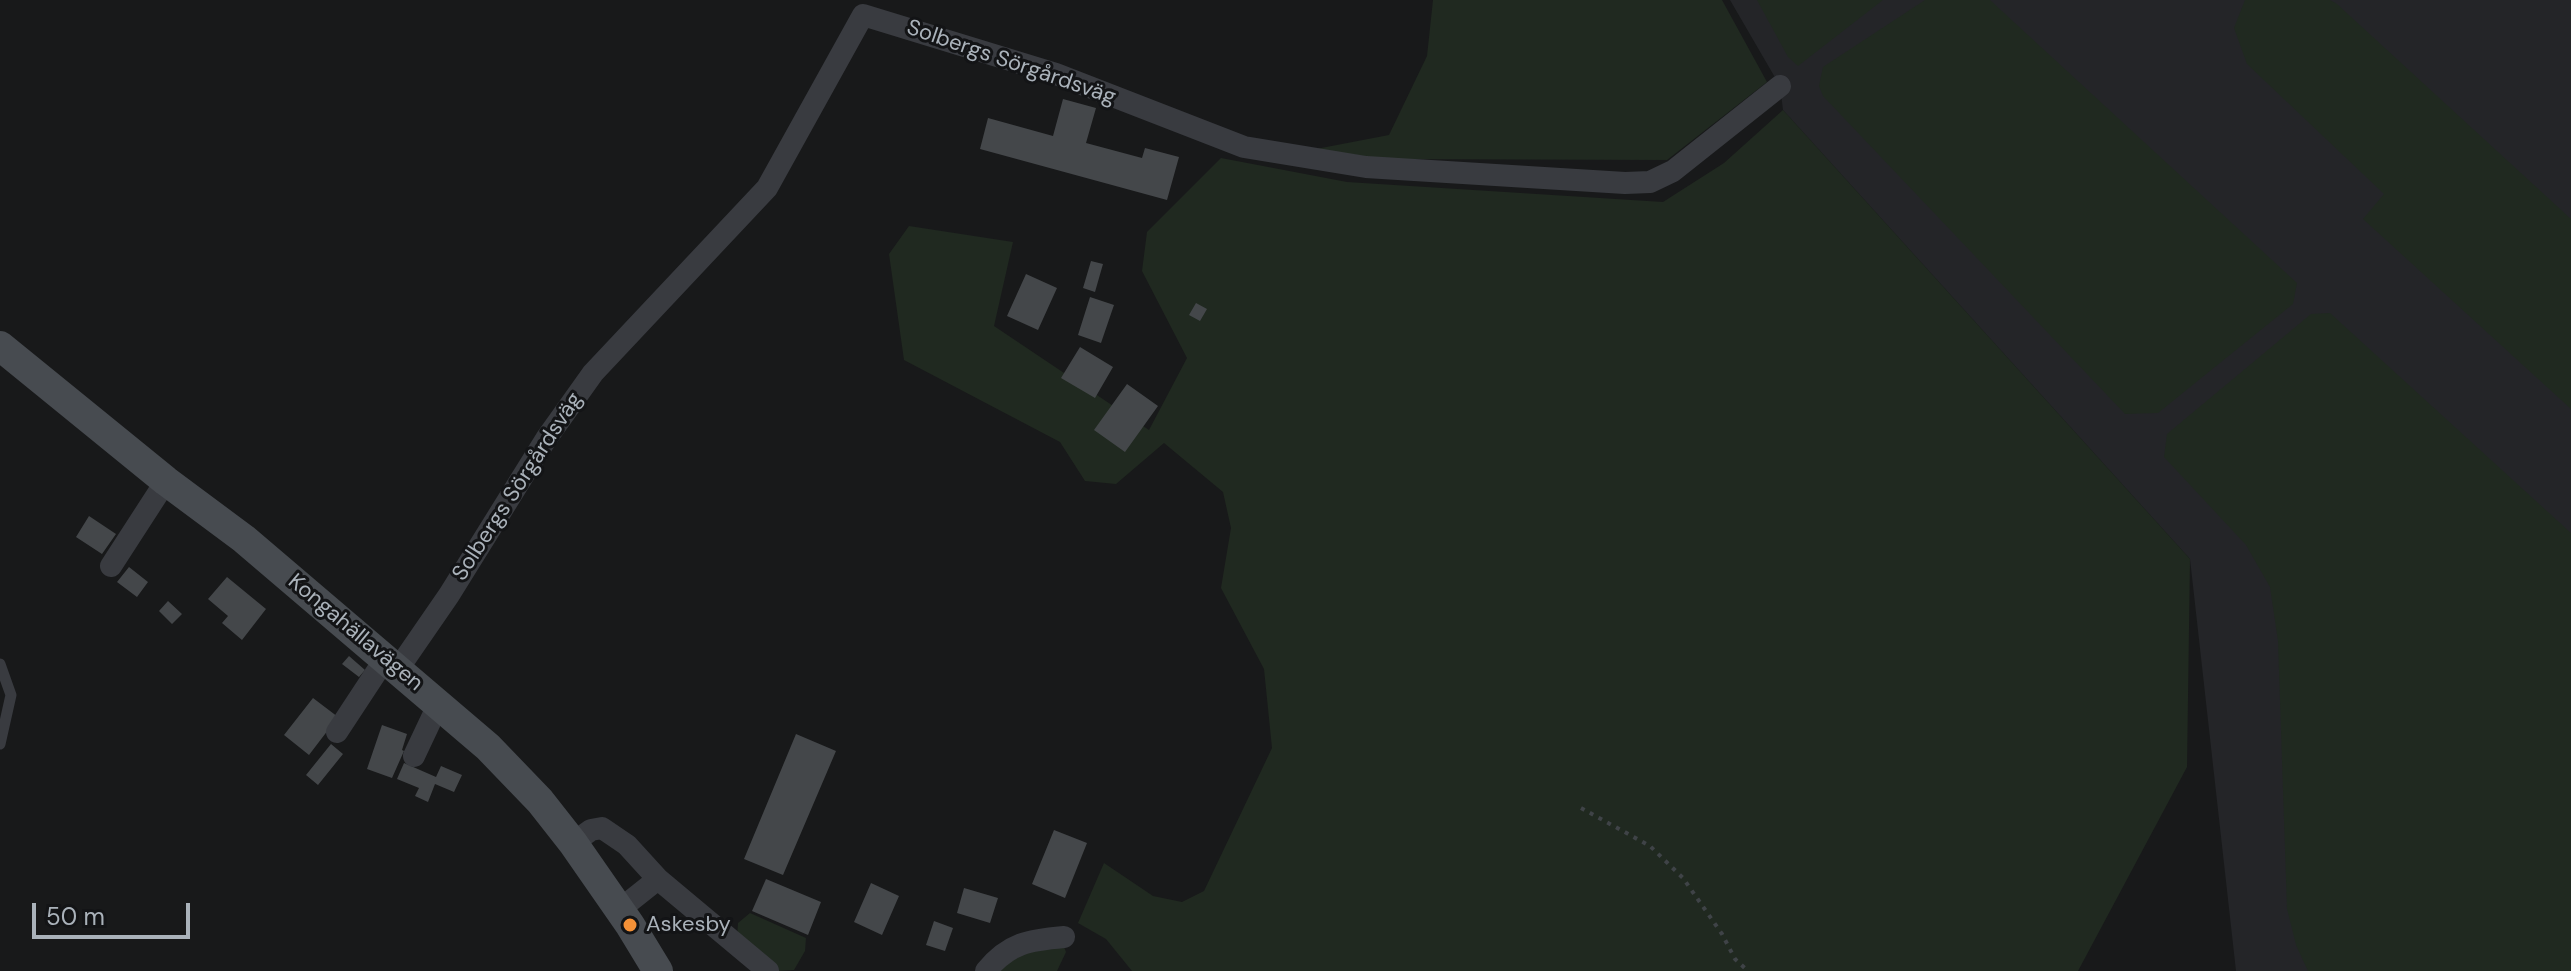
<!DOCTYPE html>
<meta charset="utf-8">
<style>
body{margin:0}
#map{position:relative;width:2571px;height:971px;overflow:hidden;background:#18191a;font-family:"DM Sans",sans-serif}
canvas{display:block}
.scale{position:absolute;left:32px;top:903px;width:158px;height:36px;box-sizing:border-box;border:4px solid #aab2ba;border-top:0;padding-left:10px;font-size:24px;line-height:28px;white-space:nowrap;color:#aab2ba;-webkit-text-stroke:6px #131416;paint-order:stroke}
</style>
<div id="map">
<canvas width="2571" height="971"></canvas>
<div class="scale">50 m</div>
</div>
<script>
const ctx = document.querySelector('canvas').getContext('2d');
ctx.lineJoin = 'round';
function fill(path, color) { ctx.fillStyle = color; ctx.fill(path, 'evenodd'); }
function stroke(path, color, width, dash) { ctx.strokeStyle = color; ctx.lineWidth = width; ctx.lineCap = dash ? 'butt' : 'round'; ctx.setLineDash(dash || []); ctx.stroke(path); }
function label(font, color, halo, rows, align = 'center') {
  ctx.font = font + ' "DM Sans",sans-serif'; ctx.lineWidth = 6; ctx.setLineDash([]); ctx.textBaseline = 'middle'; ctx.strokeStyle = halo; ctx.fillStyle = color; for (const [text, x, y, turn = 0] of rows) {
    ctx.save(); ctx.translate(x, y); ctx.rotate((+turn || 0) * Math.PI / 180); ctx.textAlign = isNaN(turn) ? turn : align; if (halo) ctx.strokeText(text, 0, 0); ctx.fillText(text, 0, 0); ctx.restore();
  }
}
fill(new Path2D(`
 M1730 0H2571V971H2236L2190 559 1783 110 1780 86Z`), '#242528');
fill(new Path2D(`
 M1433 0H1722L1767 82 1667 160 1383 159 1316 149 1389 135 1427 56Z
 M1757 0H1883L1798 66 1788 57Z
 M1925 0H1990L2297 283 2293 304 2158 413 2125 414 1823 96 1819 86 1823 67Z
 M2245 0H2330L2337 4 2571 219V409L2363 219 2384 194 2247 64 2234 28Z
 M1783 110 2190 559 2187 767 2078 971H1132L1106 939 1078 923 1104 863 1153 896 1182 902 1204 891 1272 748 1264 669 1221 588 1231 528 1223 492 1164 443 1116 484 1085 481 1060 442 904 360 889 254 909 226 1013 242 994 326 1149 430 1187 358 1142 271 1147 232 1221 158 1347 182 1663 202 1724 163Z
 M2330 313 2571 533V971H2308L2296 945 2287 909 2278 641 2270 587 2246 545 2164 457 2167 434 2311 314Z
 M750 913 806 938 805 951 794 970 776 971 737 938 738 923Z
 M1064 947 1066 952 1057 971H992L1032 949Z`), '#202920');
fill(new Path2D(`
 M1063 99 1096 108 1086 143 1142 158 1145 148 1179 157 1167 200 980 149 988 118 1053 136Z
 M1091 261 1103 264 1095 292 1083 288Z
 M1026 274 1057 288 1038 330 1007 316Z
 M1090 297 1114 305 1101 343 1078 335Z
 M1196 303 1207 309 1200 321 1189 315Z
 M1080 347 1113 367 1095 398 1061 378Z
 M1127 384 1158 406 1125 452 1094 430Z
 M89 516 116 534 102 554 76 537Z
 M129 567 148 582 137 597 117 582Z
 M227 577 266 609 242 640 222 623 228 616 208 599Z
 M168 601 182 614 172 624 159 611Z
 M349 656 365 670 359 677 342 664Z
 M313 698 338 717 309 755 284 735Z
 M382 725 407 734 402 750 404 751 392 778 367 769Z
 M796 734 836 751 783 875 744 859Z
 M331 744 343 754 318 785 306 775Z
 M404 763 436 777 441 766 462 775 454 792 435 784 428 802 415 796 419 788 397 779Z
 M1054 830 1087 843 1065 898 1032 884Z
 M766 879 821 902 808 935 752 911Z
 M871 883 899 896 882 935 854 922Z
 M964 888 998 898 990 923 957 913Z
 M934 921 953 928 945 951 926 945Z`), '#44474a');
stroke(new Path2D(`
 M1581 808 1650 846 1683 878 1722 934 1735 959 1748 971`), '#3f4347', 4, [4, 6]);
stroke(new Path2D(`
 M0 664 11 695 0 744`), '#393b40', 11);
stroke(new Path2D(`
 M111 566 166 481
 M398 669 449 595 546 439 593 373 767 188 863 15 1056 74 1244 147 1366 167 1625 183 1650 182 1673 171 1780 86
 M337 732 385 659
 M414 756 439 703
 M573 843 591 830 602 828 627 845 658 879 619 910
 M658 879 768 971
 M986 971C1009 943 1029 940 1064 937`), '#393b40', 22);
stroke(new Path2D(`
 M0 346 166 481 244 539 488 747 540 801 573 843 630 925 658 971`), '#474b50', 30);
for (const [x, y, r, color] of [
 [630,925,8,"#f49137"]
]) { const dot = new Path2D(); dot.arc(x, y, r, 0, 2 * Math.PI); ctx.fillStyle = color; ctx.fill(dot); stroke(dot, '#131416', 3); }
label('22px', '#aab2ba', '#131416', [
 ["Solbergs Sörgårdsväg",1011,63,19],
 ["Solbergs Sörgårdsväg",518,487,-57],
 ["Kongahällavägen",355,633,40]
]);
label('22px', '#aab2ba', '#131416', [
 ["Askesby",646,925]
], 'left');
</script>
